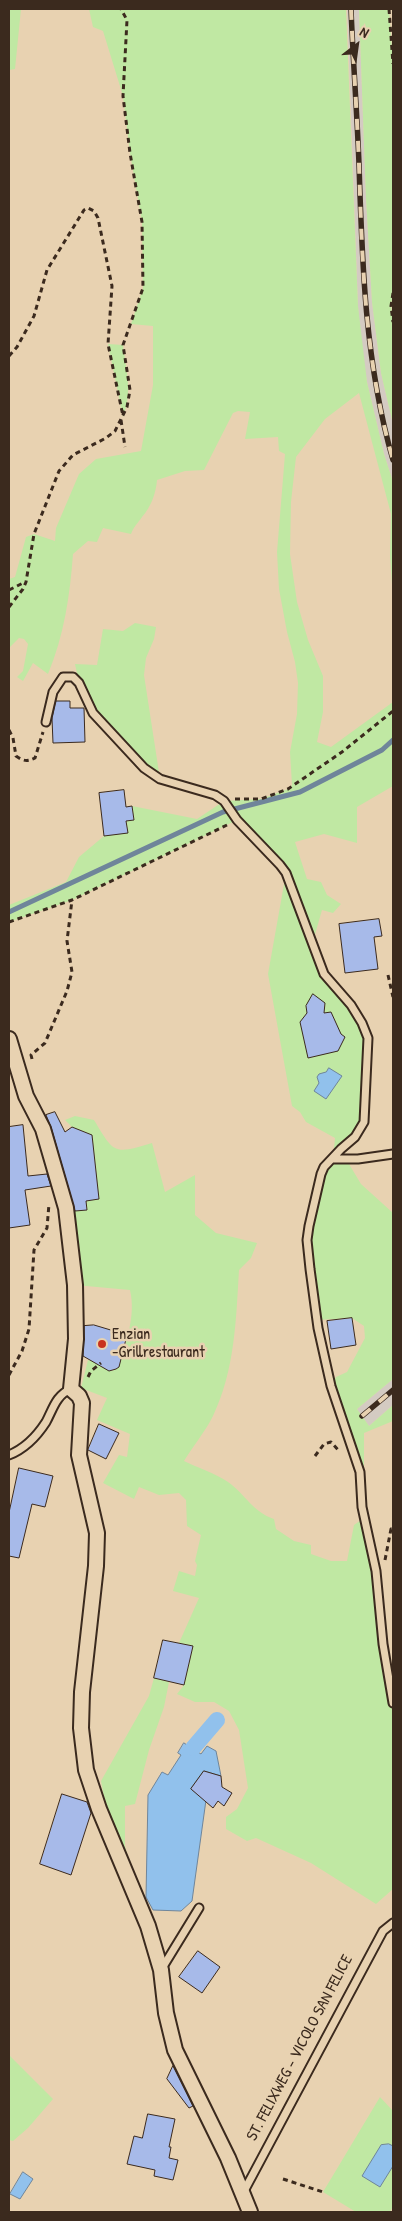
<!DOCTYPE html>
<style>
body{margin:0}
#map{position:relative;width:402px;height:2221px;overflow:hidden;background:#e8d2b1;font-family:"Patrick Hand",sans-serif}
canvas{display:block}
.frame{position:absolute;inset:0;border:10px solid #3b2a1e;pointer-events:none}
.north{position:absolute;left:332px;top:20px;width:50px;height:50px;-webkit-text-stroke:4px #e8d2b1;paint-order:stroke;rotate:30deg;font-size:14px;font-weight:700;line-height:20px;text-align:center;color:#3b2a1e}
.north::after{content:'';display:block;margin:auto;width:18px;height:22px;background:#3b2a1e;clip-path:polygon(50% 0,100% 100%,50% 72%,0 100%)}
</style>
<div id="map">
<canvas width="402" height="2221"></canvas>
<div class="frame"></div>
<div class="north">N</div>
</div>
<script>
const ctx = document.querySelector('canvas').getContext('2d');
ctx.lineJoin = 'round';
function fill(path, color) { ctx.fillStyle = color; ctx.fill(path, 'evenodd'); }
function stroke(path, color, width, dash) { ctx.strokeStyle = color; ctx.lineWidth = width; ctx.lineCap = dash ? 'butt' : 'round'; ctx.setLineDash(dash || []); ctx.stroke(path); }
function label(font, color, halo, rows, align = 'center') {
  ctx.font = font + ' "Patrick Hand",sans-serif'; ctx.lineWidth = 5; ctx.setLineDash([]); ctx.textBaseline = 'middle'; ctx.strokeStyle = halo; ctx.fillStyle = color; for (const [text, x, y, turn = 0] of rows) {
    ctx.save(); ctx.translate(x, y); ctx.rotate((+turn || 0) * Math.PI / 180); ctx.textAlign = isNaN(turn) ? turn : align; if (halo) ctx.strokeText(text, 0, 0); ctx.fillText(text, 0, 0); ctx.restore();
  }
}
fill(new Path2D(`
 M347 9H359L366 198 372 302 381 373 393 424V482L384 454 367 382 361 345 358 306Z
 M393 1379V1405L369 1426 357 1409Z`), '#d4cbc2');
fill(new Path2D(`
 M9 9H21L15 69 9 70Z
 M89 9H346L358 306 367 382 384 454 393 482V599L390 555 391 514 359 393 325 419 296 457 291 502 290 554 297 602 308 640 323 676V712L317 742 331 747 393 702V786L357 807V843L324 834 295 842 307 879 321 882 327 895 341 904 333 913 322 910 312 945 315 955 368 1038 364 1122 333 1159H346L361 1184 393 1213V1379L357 1409 369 1426 393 1405V1421L364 1433V1466L360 1472 331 1386 336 1377 347 1372 365 1338 364 1326 352 1318 317 1320 308 1252 319 1181 333 1159 335 1138 306 1122 300 1112 292 1106 268 974 286 873 237 820 72 900 9 922V905L66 882 79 857 104 836 128 832 126 821 134 820 132 806 197 819 224 801 261 799 288 789 292 785 290 752 297 714 298 683 295 662 287 632 279 589 277 552 285 454 279 451 278 437 245 439 250 412 238 411 233 413 204 470 185 471 157 480C156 493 151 507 142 517 138 523 134 526 131 534L103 528 97 542 88 541 73 554C70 595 64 636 48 674L33 663 23 681 17 677 23 671 28 644 24 639 19 638 9 648V579L15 577 26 537 34 534 55 541 56 528 79 474 96 459 141 451 153 385V326L131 324 143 288 142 222 130 153 123 96 103 31 93 27Z
 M359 9H389L393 64V293L391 306 393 322V424L381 373 372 302 366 198Z
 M108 344 123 345C126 370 133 392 123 417Z
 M135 623 156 627 154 639 146 658 144 675 160 779 93 713 79 683 75 664 97 665 103 629 123 631Z
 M75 1116 94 1120C114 1153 113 1155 152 1143L165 1192 195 1175V1215L216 1233 257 1243 251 1258 239 1270C236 1320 235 1370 213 1416 205 1432 193 1446 184 1461 198 1468 215 1473 228 1482 245 1494 253 1512 274 1519L276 1529 294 1541 311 1545V1554L331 1561H347L354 1525 364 1518 393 1701V1889L376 1904 311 1863 256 1838 247 1841 226 1829V1817L237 1809 248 1788 239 1730 229 1711 214 1702H195L177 1694 184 1685 193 1647 179 1643 199 1598 173 1591 179 1571 195 1576 197 1565 195 1561 201 1535 187 1526 186 1500 179 1493 159 1495 139 1487 134 1499 103 1483 119 1455 127 1457 130 1434 97 1420 107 1398 81 1388 88 1360 103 1364 109 1371H112L119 1367C126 1340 136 1317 130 1290L75 1285 67 1211 87 1210 86 1201 99 1199 92 1135 72 1127 65 1120Z
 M154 1678 169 1682 164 1707 149 1750 135 1804 125 1806V1846L135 1884 106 1808 101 1781 149 1696Z
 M9 2055 53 2099 28 2128 13 2141 9 2140Z
 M380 2097 393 2111V2206L390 2212H356L323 2192Z`), '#c0e8a3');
const water = new Path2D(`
 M329 1068 342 1076 326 1099 314 1091 319 1083 317 1077 319 1074 326 1072Z
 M184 1743 201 1754 207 1746 216 1751 221 1776 204 1771 191 1789 206 1800 192 1901 181 1911 153 1910 146 1897 148 1795 162 1772 168 1775 181 1755 178 1753Z
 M389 2144 393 2146V2166L380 2187 362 2176 381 2145Z
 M23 2172 33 2179 20 2199 10 2194Z`);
fill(water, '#91c1ec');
stroke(water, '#6f859a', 1);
stroke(new Path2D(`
 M9 912 223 812 300 792 382 750 393 740`), '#6f859a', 5);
stroke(new Path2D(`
 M193 1748 217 1720`), '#91c1ec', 16);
const building = new Path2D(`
 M56 701H70V708H84L85 742 53 743 52 718Z
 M124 790 126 807 132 806 134 820 126 821 128 833 104 836 99 793Z
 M379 919 382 936 374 937 378 969 345 973 339 924Z
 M313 994 325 1003 324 1013 331 1012 341 1034 345 1037 338 1051 308 1058 300 1022 307 1013 306 1006Z
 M55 1112 65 1132 72 1127 92 1135 99 1199 86 1201 87 1210 75 1211 51 1127 46 1115Z
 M23 1125 28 1176 47 1174 51 1186 25 1190 30 1225 9 1228V1127Z
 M352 1318 356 1345 331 1349 327 1321Z
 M94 1325 124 1334 122 1337 126 1339 119 1367 116 1369 109 1371 83 1356 84 1326Z
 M99 1424 119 1433 106 1459 88 1450Z
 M19 1468 53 1476 45 1507 32 1504 19 1558 9 1556V1513Z
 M163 1640 193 1646 184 1685 154 1678Z
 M204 1771 221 1776 222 1787 232 1793 224 1806 218 1801 213 1808 191 1789Z
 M62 1794 87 1802 91 1813 71 1875 40 1864Z
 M198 1951 220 1967 202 1993 179 1977Z
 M173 2066 193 2106 189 2108 167 2079Z
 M148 2114 175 2119 169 2147H171L169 2158 178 2160 173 2180 154 2176 155 2170 127 2164 134 2136 142 2138Z`);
fill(building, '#a7bae9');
stroke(building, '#3b2a1e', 1);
const lane = new Path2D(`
 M46 722 53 692 63 677H73L79 683 93 713 144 768 160 779 215 795 224 801 237 820 280 865 286 873 324 974 351 1005 362 1023 368 1038 364 1122 355 1137 341 1149 324 1167 321 1174 309 1226 307 1240 310 1269 318 1328 331 1386 360 1472 362 1507 376 1571 383 1644 393 1703
 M333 1159H358L393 1154
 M9 1455C24 1449 37 1436 46 1422 53 1409 56 1395 71 1389
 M161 1970 199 1908
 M243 2193 383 1931 393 1923`);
const street = new Path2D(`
 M9 1039 26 1096 43 1129 66 1208 75 1285 76 1339 71 1389 79 1396 82 1403 79 1455 97 1533 96 1566 82 1692 81 1728 86 1770 99 1809 148 1926 161 1970 166 2013 175 2050 228 2158 250 2212`);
stroke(lane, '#3b2a1e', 11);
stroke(street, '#3b2a1e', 18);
stroke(new Path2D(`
 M389 9 393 64
 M393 293 391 306 393 322
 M9 356 17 347 34 316 47 270 84 210 88 208 94 211 98 218 112 286 108 344 123 416
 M121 420 125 447
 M9 590 25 582
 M9 607 23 589 26 582 34 534 59 471 73 455 106 438 115 431 127 407 130 390 123 345 143 288 142 222 130 153 123 96 127 20 121 9
 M9 730 13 738 16 756C23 761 27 762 35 758L43 732
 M235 799H261L288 789 342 752 393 711
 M9 922 72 900 227 825
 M388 975 393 997
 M32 1059 31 1055 45 1043 67 991 72 972 67 941 72 900
 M9 1375 22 1351 29 1329 34 1250 47 1228 49 1204
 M88 1377 91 1371 101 1363
 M315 1456 324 1444 331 1442 340 1452
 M385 1560 391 1529 393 1530
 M283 2179 323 2192`), '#3b2a1e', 3, [5, 4]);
stroke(lane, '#e8d2b1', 7);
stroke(street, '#e8d2b1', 14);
const rail = new Path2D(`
 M351 9C353 60 357 112 359 164 362 263 365 363 393 460
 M362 1416 393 1390`);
stroke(rail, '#3b2a1e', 5.5);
stroke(rail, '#e8d2b1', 4, [11]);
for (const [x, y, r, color] of [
 [102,1344,5,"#c8321e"]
]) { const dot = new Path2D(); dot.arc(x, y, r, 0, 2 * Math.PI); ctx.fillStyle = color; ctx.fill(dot); stroke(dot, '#e8d2b1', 2); }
label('16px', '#3b2a1e', '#e8d2b1', [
 ["Enzian",112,1335],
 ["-Grillrestaurant",112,1353]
], 'left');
label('16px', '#3b2a1e', '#e8d2b1', [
 ["ST. FELIXWEG - VICOLO SAN FELICE",300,2048,-62]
]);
</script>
